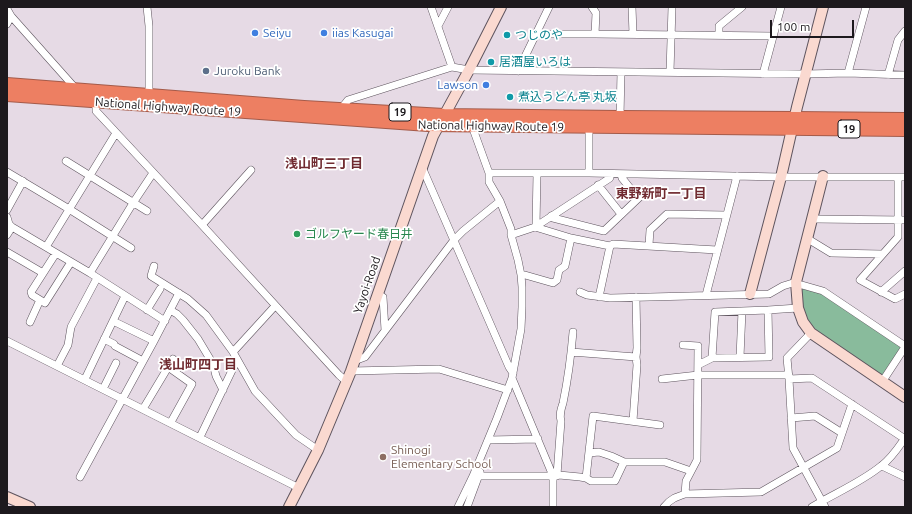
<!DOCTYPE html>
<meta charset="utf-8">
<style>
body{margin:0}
#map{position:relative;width:912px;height:514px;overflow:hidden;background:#e6dae5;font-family:Ubuntu,sans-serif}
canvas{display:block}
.frame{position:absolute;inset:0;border:8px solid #1d191d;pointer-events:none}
.scale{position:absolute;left:770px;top:20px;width:84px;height:18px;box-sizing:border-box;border:2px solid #1d191d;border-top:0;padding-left:5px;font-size:12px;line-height:14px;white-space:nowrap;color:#1d191d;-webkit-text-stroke:3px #fff;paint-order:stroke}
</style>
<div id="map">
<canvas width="912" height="514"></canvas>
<div class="frame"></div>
<div class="scale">100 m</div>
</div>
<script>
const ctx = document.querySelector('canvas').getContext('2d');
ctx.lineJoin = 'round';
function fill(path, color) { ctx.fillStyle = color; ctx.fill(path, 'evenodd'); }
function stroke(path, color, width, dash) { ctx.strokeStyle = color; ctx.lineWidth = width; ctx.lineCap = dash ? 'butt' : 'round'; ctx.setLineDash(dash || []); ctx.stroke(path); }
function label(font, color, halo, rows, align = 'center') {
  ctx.font = font + ' Ubuntu,"Noto Sans JP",sans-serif'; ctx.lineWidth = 3.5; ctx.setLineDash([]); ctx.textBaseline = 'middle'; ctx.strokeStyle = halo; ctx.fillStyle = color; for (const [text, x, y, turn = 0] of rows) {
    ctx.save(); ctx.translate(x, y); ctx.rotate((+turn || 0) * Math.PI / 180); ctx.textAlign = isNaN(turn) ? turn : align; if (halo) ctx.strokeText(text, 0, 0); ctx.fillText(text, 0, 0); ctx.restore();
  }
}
fill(new Path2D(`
 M803 288 821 293 902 346 884 374 881 375 817 332C804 317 803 308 801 289Z`), '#89bb9c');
const street = new Path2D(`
 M147 7 149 26V95
 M431 7 452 67
 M592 7 596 13 595 34
 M632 7 633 34
 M7 9 11 16 76 89
 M7 24 11 16
 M438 26 448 7
 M536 34H595L773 36
 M719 35V26L742 7
 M518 71 549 7
 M670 72 672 7
 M848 73 866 7
 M763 74 781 7
 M888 75 898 40 905 31
 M96 101V111L202 225 339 375 347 382
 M341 109 348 100 452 67 469 70 806 74 848 73 905 75
 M620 117 621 72
 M66 161 147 211
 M422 167 509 367 513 373
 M7 172 69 209 131 248
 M489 173H589L781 177H905
 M589 173V127
 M621 174 622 178 638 198
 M898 177V237L860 280 895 299 905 294
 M598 185 621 214
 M7 210 23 181
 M551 216 553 218 604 231 645 192
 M7 217 9 224 12 227 7 235
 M813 219 905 220
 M202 225 251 170
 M536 226 537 174
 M12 227 90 273 165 321
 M535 227 571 238 610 246
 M511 235 535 227 610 178 609 174
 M808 239 831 253 882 254
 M649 245 650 230 667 214 726 215
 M46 247 116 133
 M7 252 43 273
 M56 253 31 292 32 295 45 303 71 262
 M154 266 151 276 188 299 206 315 233 352 255 391 296 435 318 450
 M90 273 133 203 153 173
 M521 275H525L553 283 557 280 559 270 565 266 571 238
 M797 285H802L823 291 905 346
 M580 292 587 295 610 298 769 294 783 286 796 282
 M881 292 905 271
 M378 295 383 297 385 330
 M706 295 737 176
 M599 297 610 246 613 244 717 250
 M147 310 160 289
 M170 310 177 314 183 320 198 339 213 364 216 376 223 390
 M113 321 154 341
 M30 322 40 300
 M811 333 787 358 789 379 793 448 825 507
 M104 339 114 344 115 346 143 361
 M7 341 299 488
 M683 345 698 346 697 460 686 481 685 494
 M233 352 275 306
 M571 352 636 357
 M740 357 742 311
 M712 358 715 312 768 310 798 308
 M354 361 365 357 454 240 463 231 500 201
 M698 365 712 358 769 357 768 310
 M57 366 68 345 71 327 97 278
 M168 367 192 384 171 422
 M351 371 439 369 508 390
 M512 378 553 476V507
 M85 379 125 296
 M662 379 698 375H789
 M789 379 812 378 905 439
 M882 382 905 347
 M103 389 116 363
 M143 409 173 359
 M791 418 815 416 842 433
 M633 421 637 365 636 357 637 348 636 297
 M200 437 237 360
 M488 440 538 439
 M589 453 599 452 611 456 624 462H665L691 471
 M882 466 905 477
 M557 475 561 421C559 415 561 409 563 403 568 379 571 356 573 332
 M475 476H553
 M80 477 154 341 179 293
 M554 477 559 475 580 477 586 478 591 481H615L624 462
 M586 478 593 416 660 425
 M458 507 473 476 497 418 512 378 521 329 522 307V287L521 275 518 260 511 235V229L500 201 489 182V173L472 126
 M467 507 480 472
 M664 507C670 499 676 497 685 494L761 492 837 448 852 404
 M812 507C835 493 860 483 881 466 891 459 898 448 905 438`);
const secondary = new Path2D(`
 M823 176 796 282 798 308 803 322 811 333 905 397
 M750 294 781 177 797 107 823 7
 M7 497 30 507
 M289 507 318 450 351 371 433 136 469 70 501 7`);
const highway = new Path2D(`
 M7 84 304 107 444 115 620 117 795 118 905 119
 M7 95 428 125 905 130`);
stroke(street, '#5e545e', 8);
stroke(secondary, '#5e545e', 12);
stroke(highway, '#a45b4a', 14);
stroke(street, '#fff', 7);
stroke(secondary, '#fad9d0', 10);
stroke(highway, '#ed7f62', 12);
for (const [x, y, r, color] of [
 [255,33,4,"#3f7fe0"],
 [324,33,4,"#3f7fe0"],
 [507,35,4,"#0f9aa8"],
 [491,62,4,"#0f9aa8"],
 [206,71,4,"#5c6f8a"],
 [486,85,4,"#3f7fe0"],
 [510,97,4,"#0f9aa8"],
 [297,234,4,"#2e9e5b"],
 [383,457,4,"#8d6e63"]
]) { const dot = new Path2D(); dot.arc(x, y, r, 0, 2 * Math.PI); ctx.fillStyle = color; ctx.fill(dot); stroke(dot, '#fff', 1.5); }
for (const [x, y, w] of [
 [400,112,22],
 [849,129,22]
]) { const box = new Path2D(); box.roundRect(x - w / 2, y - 9, w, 18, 3); ctx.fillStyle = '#fff'; ctx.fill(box); stroke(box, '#1d191d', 1); }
label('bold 11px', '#1d191d', null, [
 ["19",400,112],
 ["19",849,129]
]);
label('12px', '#366cbe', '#fff', [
 ["Seiyu",263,33],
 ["iias Kasugai",332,33],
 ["Lawson",478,85,"right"]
], 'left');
label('12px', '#0d838f', '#fff', [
 ["つじのや",515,35],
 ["居酒屋いろは",499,62],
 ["煮込うどん亭 丸坂",518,97]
], 'left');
label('12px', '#4e5e75', '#fff', [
 ["Juroku Bank",214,71]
], 'left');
label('12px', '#1d191d', '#fff', [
 ["National Highway Route 19",168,107,4],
 ["National Highway Route 19",491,126,1],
 ["Yayoi-Road",367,285,-71]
]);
label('12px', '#27864d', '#fff', [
 ["ゴルフヤード春日井",305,234]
], 'left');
label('12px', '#785e54', '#fff', [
 ["Shinogi",391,450],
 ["Elementary School",391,464]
], 'left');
label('bold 13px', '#702a30', '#fff', [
 ["浅山町三丁目",324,164],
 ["東野新町一丁目",661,194],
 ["浅山町四丁目",198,365]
]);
</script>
